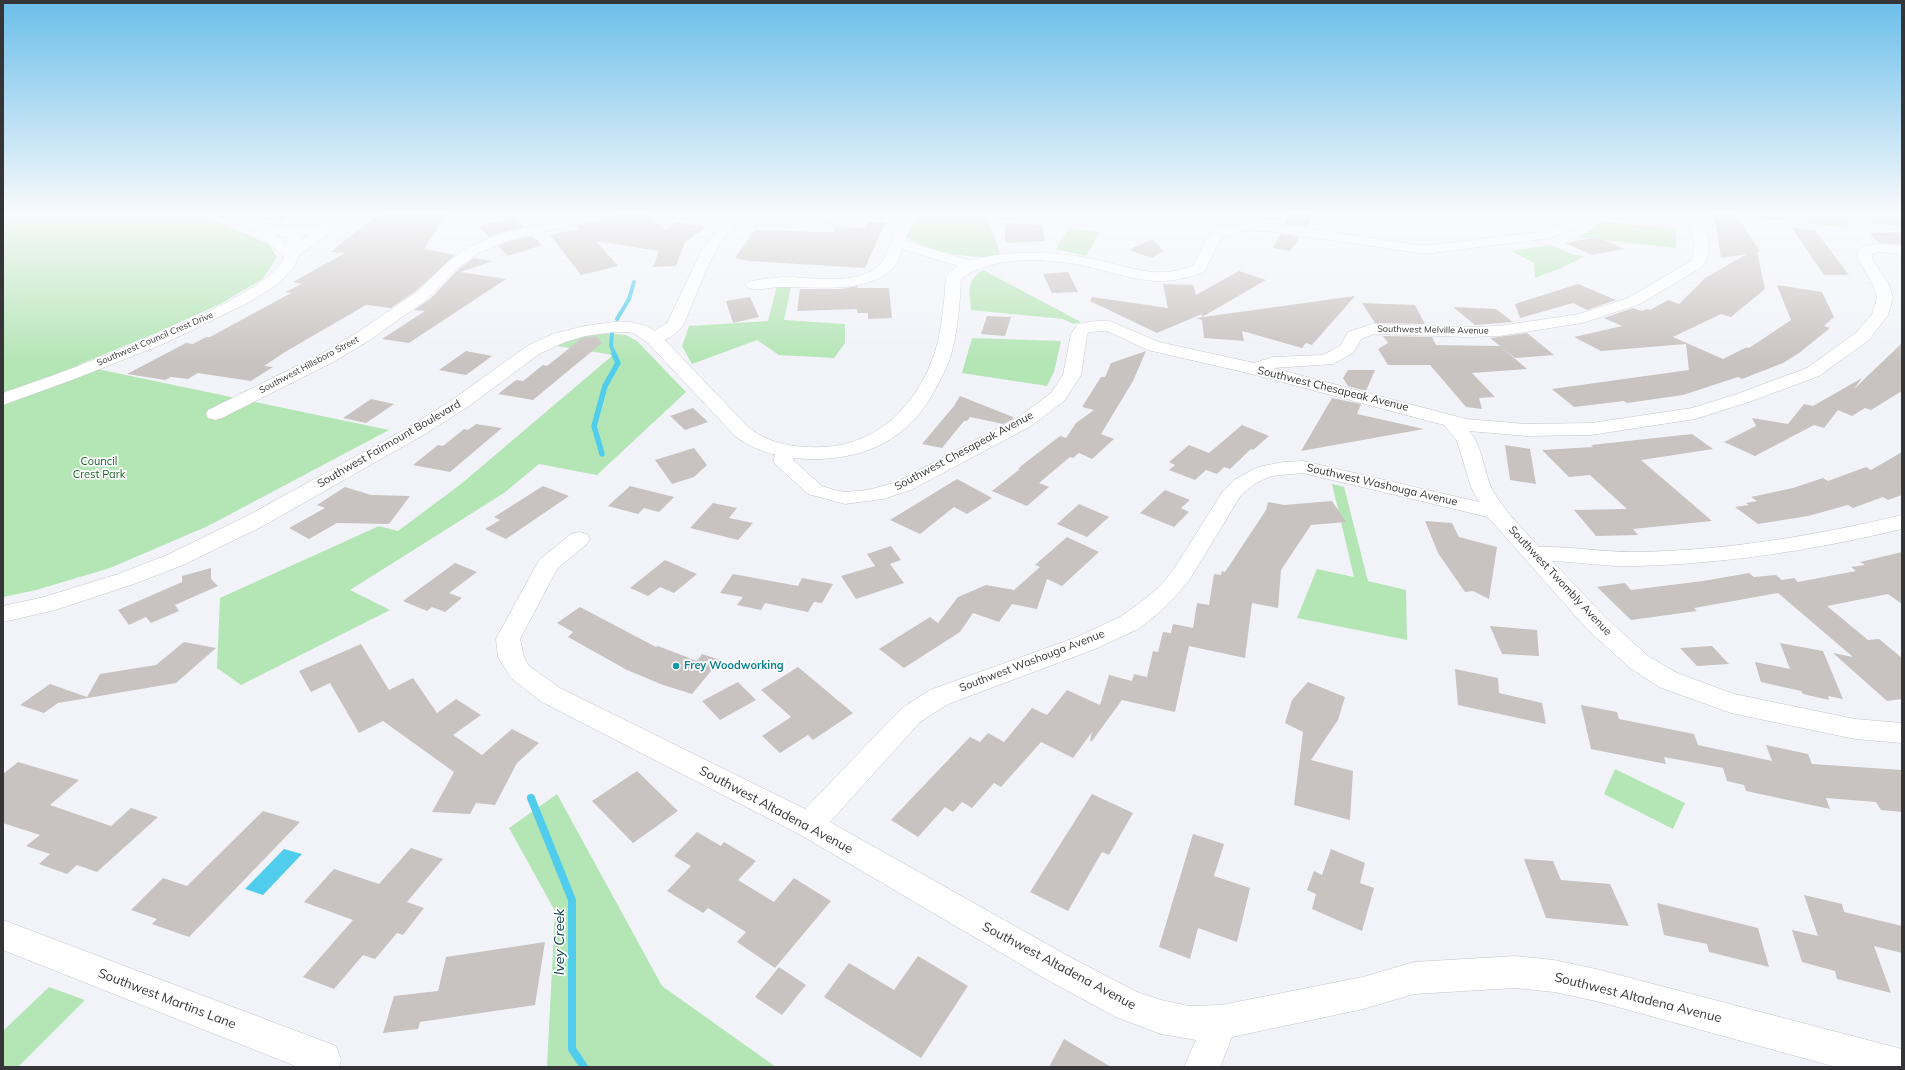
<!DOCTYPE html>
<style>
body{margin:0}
#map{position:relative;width:1905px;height:1070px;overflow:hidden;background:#f2f3f9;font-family:Mulish,sans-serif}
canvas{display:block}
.frame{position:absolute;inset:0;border:4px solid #353537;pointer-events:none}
</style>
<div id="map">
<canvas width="1905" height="1070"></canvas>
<div class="frame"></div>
</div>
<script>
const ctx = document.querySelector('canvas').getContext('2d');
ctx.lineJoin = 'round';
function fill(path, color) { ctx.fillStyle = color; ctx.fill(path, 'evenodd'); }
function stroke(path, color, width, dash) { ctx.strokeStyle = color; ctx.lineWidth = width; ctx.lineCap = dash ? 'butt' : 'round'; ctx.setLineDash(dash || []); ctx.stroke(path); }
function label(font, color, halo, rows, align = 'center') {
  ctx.font = font + ' Mulish,sans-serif'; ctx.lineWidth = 3.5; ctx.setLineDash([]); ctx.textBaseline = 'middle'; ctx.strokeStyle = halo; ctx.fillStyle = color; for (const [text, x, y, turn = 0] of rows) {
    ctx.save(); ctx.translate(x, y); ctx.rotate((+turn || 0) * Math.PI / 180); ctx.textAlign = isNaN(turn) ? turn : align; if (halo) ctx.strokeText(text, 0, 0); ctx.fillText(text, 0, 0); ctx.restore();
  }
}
fill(new Path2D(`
 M3 212H195L269 244 277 257 263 279 220 304 154 334 78 365 389 430 208 526 110 568 36 590 3 597Z
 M239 212H302L278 223Z
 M920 212H986L1001 256C973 259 944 255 918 243 914 241 908 240 906 235Z
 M1752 212H1902V226L1845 221 1851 228 1756 218Z
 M1600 221 1676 229V248L1577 237 1590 230Z
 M1069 228 1100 232 1086 256 1056 249Z
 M1551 245 1574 255 1585 256 1561 268 1535 278 1534 263 1511 251Z
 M983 270 1081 322 1074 324 1063 319 971 310C970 293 965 281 983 270Z
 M777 286 791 287 784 320 845 324V343L834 358 779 355 757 340 692 364 682 346 689 326 768 321Z
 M604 333 626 335 637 341 686 392 597 475 539 464 504 493 350 590 390 610 241 685 217 668 220 598 379 526 398 531 461 484 613 355 551 345 578 336Z
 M972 338 1061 341 1054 372 1047 386 962 373Z
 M1332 484 1344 487 1368 581 1406 590 1407 640 1297 618 1317 569 1354 577Z
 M1615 769 1685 803 1673 829 1604 794Z
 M557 794 662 986 776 1067H547L555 911 509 828Z
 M49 987 85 1000 18 1067H3V1031Z`), '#b4e5b5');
fill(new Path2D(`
 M284 849 302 854 263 895 245 889Z`), '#50cded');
stroke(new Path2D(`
 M617 319 629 299 634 282
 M612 333 611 346 615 355`), '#50cded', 4);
stroke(new Path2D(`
 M602 454 594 426 605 386 618 363 614 354`), '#50cded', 5.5);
stroke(new Path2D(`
 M531 798 572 900V1049L584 1067`), '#50cded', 8);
fill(new Path2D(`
 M382 212H448L424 249 455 255 416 291 391 308 366 305 285 352 264 366 273 367 251 381 198 373 188 379 171 377 165 380 127 374 186 343 193 344 206 337H210L291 293 285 292 302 284 293 282 345 253 330 252Z
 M620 212H642L666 230 676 222 706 227 685 242 676 266 653 267 659 251 596 241 618 266 581 275 550 235 579 229 576 226 617 216Z
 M1291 212H1318L1307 227 1285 224Z
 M1708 212H1734L1760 251 1757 252 1765 289 1731 317 1721 314 1673 337 1723 359 1747 347 1749 348 1791 320 1777 285 1822 292 1834 317 1824 326 1830 328 1799 353 1783 363 1742 379 1738 377 1683 395 1627 403 1624 401 1574 407 1552 389 1689 370 1686 344 1601 351 1574 337 1622 326 1604 318 1633 308 1642 311 1647 309 1650 310 1668 300 1679 304 1705 278 1747 254 1721 258 1716 226Z
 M516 218 524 227 503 232 489 237 479 226Z
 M869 221 885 223 865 268 749 261 735 258 755 230 834 232 836 227 865 228Z
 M1005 223 1042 225 1045 241 1005 243Z
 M1792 228 1815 230 1849 275H1824Z
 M1902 232V244L1879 243 1870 233Z
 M1280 234 1300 237 1290 251 1273 248Z
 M533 236 542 245 508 256 498 246 513 240Z
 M1597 237 1625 249 1592 255 1565 243Z
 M1152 239 1164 251 1151 258 1129 250Z
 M474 258 493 261 460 272 506 279 409 343 382 339 425 311 414 310 430 299 459 269Z
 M1239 271 1266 280 1202 317V314L1157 333 1090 301 1092 297 1168 308 1163 284 1193 285 1196 295Z
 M1068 272 1078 292 1052 293 1043 274Z
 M1578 284 1616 300 1587 310 1573 303 1520 318 1515 304Z
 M858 286 857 288H889L892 318 868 319V313H857V309L797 311 800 289H841Z
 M1355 296 1312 345 1306 343 1302 348 1242 331 1244 341 1204 338 1202 320 1196 318Z
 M750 297 759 317 733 323 726 301Z
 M1362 303 1415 305 1425 324 1375 323Z
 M1453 307 1496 309 1513 322 1475 325Z
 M987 316 1011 317 1005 336 981 334Z
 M1527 333 1554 355 1515 358 1490 338Z
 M596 336 602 343 533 400 498 394 516 380 523 381 543 365 547 366 582 338Z
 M1383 336 1432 337 1436 345 1500 346 1527 369 1472 373 1495 397 1479 398 1482 409 1466 407 1430 365H1388L1378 349 1388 343Z
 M1902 343V391L1871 410 1865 408 1852 416 1838 410 1824 428 1814 425 1755 456 1724 442 1756 426 1752 418 1788 424 1804 404 1813 406 1862 378 1854 389Z
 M466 351 492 356 466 375 439 370Z
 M1146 351 1133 381 1101 434 1114 439 1092 459 1079 453 1073 458 1070 457 1039 483 1049 487 1027 506 992 491 1020 469H1018L1021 466 1060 436 1066 438 1076 423 1094 410 1082 407 1101 377H1105L1111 363Z
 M1348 370H1375L1366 391 1348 386 1343 378Z
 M960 396 1013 417V419L1003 424 970 417 967 421H964L942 448 922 444 954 406Z
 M1332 398 1361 404 1357 414 1424 429 1301 451Z
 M371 399 394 404 366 423 343 418Z
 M693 408 708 422 685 430 670 416Z
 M476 424 502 428 450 472 413 465 438 445 443 446 464 429 468 430Z
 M1242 425 1269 436 1253 450 1251 449 1230 469 1224 467 1217 474 1206 470 1195 480 1169 470 1175 465 1169 462 1189 445 1209 453Z
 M1692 434 1713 449 1641 460 1712 521 1633 529 1638 535 1596 536 1574 510 1627 509 1590 475 1569 477 1542 450 1593 447 1591 445Z
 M1505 445 1530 449 1536 484 1510 480Z
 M694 448 707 465 694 477 672 484 655 460Z
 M1902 452V495L1888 500 1883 497 1853 508 1848 505 1808 516 1758 524 1735 507 1749 505 1746 503 1757 501 1751 497 1793 488 1823 478 1828 481 1866 467 1871 470Z
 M957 479 992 498 967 514 954 507 920 534 890 520Z
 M543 486 569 496 506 539 485 529 500 520 494 517Z
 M630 486 674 497 659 512 644 508 638 514 608 506Z
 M345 487 371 495 410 496 389 524 337 523 309 539 289 528 325 508 317 505Z
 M1165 490 1190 500 1181 508 1189 512 1174 527 1140 513Z
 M1332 501 1346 522 1311 525 1281 570 1278 608 1252 603 1245 658 1189 646 1175 712 1122 700 1092 741H1090L1092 732 1073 758 1041 742 1001 787 994 783 972 808 962 802 953 812 945 807 918 837 891 820 970 737 980 742 988 733 1004 742 1032 708 1047 715 1067 690 1100 705 1109 675 1132 681 1134 674 1147 677 1153 651 1158 652 1163 632 1171 633 1173 624 1193 628 1197 603 1209 605 1214 574 1221 575 1222 571 1225 572 1266 510 1268 502 1284 505Z
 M713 503 737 508 729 518 753 523 738 540 690 528Z
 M1079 504 1109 517 1087 537 1057 524Z
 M1425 521 1452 523 1459 537 1497 547 1489 599 1473 591 1465 592 1438 553Z
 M1067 537 1099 552 1062 586 1047 579 1037 609 1012 604 999 622 973 613 960 632 904 668 879 649 930 617 938 623 958 597 986 585 1014 590 1040 567 1035 565Z
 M891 546 901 560 890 564 904 583 856 599 841 576 875 566 867 554Z
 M1902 552V604L1888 594 1827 606 1868 640 1879 639 1902 658V699L1887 701 1833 653 1853 657 1778 593 1694 608 1697 611 1631 620 1597 587 1625 583 1631 590 1703 581 1749 573 1754 577 1776 575 1782 580 1794 578 1798 582 1856 571 1851 567 1865 565 1860 562Z
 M665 560 697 574 674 593 660 587 648 596 630 588Z
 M455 563 477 572 449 593 462 598 445 612 432 607 427 611 403 601Z
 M211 568V579L218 586 175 605 179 611 151 623 146 617 129 625 118 610 182 582V576Z
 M733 574 798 586 802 578 833 584 822 603 814 602 808 612 765 603 761 610 737 605 743 597 720 593Z
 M580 607 656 647 658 646 697 661 702 654 720 660 692 694 663 685 627 670 568 637 573 632 557 623Z
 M1490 626 1537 630 1539 656 1502 654Z
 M184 642 216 648 176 683 58 703 44 713 20 705 50 684 87 697 100 674 156 665Z
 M1780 643 1823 651 1843 699 1828 696 1829 700 1803 694 1801 691 1761 682 1755 662 1790 669Z
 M361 644 389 690 413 678 437 713 456 699 481 715 453 735 482 755 512 729 539 743 517 763 495 805 476 803 470 814 432 812 454 772 383 721 359 733 330 683 311 692 299 671Z
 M1712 646 1729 664 1697 666 1680 648Z
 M798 667 853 713 813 740 808 735 780 753 762 736 791 717 761 690Z
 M1455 669 1498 678 1499 693 1542 703 1546 724 1458 705Z
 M738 682 756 700 720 720 702 701Z
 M1308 682 1345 697 1338 720 1311 760 1353 771 1350 820 1294 805 1303 732 1285 723 1292 700Z
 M1581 705 1617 712 1619 719 1694 734 1698 745 1772 761 1766 745 1808 754 1812 764 1902 770V812L1881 810 1876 802 1826 798 1830 809 1746 791 1744 785 1727 781 1723 768 1664 757 1666 764 1591 749Z
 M18 762 79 780 50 805 111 826 131 808 158 817 97 872 77 865 67 874 39 864 50 854 26 846 40 835 3 823V774Z
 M637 771 678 811 633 843 592 801Z
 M1092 794 1133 813 1109 855 1102 852 1068 911 1030 892Z
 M263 811 300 822 189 937 152 924 157 919 131 910 163 878 187 886Z
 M697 832 721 846 724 842 756 861 738 880 774 902 794 878 831 901 775 968 737 942 746 932 708 908 703 913 667 891 691 866 674 856Z
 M1193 834 1224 844 1214 876 1250 888 1237 942 1198 928 1190 959 1159 947Z
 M411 848 443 859 407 902 424 908 403 935 397 933 375 959 363 955 334 989 303 977 353 920 304 902 334 869 379 884Z
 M1331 849 1365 863 1360 883 1374 888 1362 931 1312 909 1316 894 1307 890 1314 871 1322 875Z
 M1524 859 1553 861 1561 880 1610 884 1629 926 1546 918Z
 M1804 895 1842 904 1844 912 1902 926V953L1874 946 1891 993 1837 979 1835 971 1802 962 1792 930 1818 936Z
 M1657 903 1758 928 1769 967 1709 952 1707 944 1664 935Z
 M545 942 535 1005 420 1022 418 1029 383 1033 394 996 438 991 446 957Z
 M918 956 968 986 921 1058 824 997 849 963 894 990Z
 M779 967 806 985 782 1015 755 997Z
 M1064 1039 1111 1067H1049Z`), '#c8c2c0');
const minor = new Path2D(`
 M595 212H619L617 215 513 239 478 253 458 268 429 298 370 340 333 362 222 418 215 420 208 418 206 414 208 410 321 354 358 332 417 292 448 262 468 247 503 233Z
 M695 212C727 211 758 216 790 217 821 217 851 211 882 212L880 215C834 226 786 227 739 221 715 242 705 275 692 304 689 311 686 322 680 329 673 337 659 345 648 343L646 339 648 335 667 323 702 250 725 219 697 215Z
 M903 212H917L905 241 975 262 977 265 975 268H965L902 249C900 255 898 264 893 268 865 295 818 286 784 287 772 287 759 291 748 288L745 285 748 282C759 279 772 278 784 277 811 277 861 287 881 263 887 256 899 222 903 212Z
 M1682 212H1696C1706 230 1716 248 1702 267L1640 304 1582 323 1499 336 1468 337 1374 334 1361 339 1353 353 1333 364 1273 368 1466 419 1526 424 1591 423 1692 408 1737 394 1807 368 1857 332 1872 314 1877 298 1873 285 1858 259V251L1860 248 1878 244 1902 246V254L1878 252 1872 254V259L1889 285 1893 298 1888 315 1869 340 1819 376 1749 402 1695 419 1591 435 1526 436 1469 431C1483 447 1483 470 1492 489 1504 511 1522 528 1539 547 1570 546 1601 552 1633 552 1723 551 1814 536 1902 515V529C1814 550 1725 564 1634 566 1607 567 1580 562 1552 561L1605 617 1648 656 1677 673 1734 694 1855 719 1902 723V743L1855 739 1731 713 1659 687 1630 668 1587 629 1488 517 1303 473 1271 476 1256 483 1241 495 1190 579 1177 595 1161 611 1138 629 1095 649 948 704 920 722 830 822 1068 956 1137 992 1161 1000 1189 1006 1221 1005 1363 977 1414 962 1515 956 1554 960 1596 969 1902 1049V1067H1836L1596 1001 1554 992 1515 988 1414 994 1363 1009 1232 1037 1220 1067H1184L1196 1040 1161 1034 1116 1017 1044 978 799 834 542 702 511 678 498 657 496 639 539 560 571 534 579 532 587 534 590 539 587 544 557 569 520 639 524 657 529 666 560 688 805 809 902 708 930 690 1077 637 1120 617 1145 599 1161 585 1174 569 1223 491 1234 480 1258 467 1283 462 1303 461 1479 502 1471 487 1457 441 1444 425 1252 374 1148 350 1107 331 1089 332 1087 335 1081 375 1064 401 1031 426 911 490 883 499 845 504 808 494 776 465 773 461 778 448 785 446 792 448 795 452 793 460 822 486 834 490 845 492 868 490 897 482 1017 418 1051 393 1063 375 1071 334 1078 324 1095 321H1110L1159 342 1254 363 1273 357 1323 355 1340 346 1348 332 1372 324 1468 327 1499 326 1579 314 1628 298 1691 261C1700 244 1691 228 1682 212Z
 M339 217 344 218 346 221 299 255 294 267 278 284 248 303 163 344 72 380 3 405V393C49 377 274 299 284 257L263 238V230L265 227H275L277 230V237L286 244 291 229H301L303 232 301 240 318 227Z
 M3 920 336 1046 341 1059 339 1067H298L3 950Z`);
const tertiary = new Path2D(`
 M217 212H235L273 226 294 228 315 225 353 212H372L370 215C342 225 310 240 280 236 259 233 239 223 219 215Z
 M1578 212H1593L1572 229 1551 238 1432 253H1419L1276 232 1247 230 1224 236 1219 242 1204 272C1188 278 1171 282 1154 281 1130 279 1108 271 1085 266 1050 258 991 255 961 279 960 303 958 328 952 351 950 362 944 372 939 382 915 432 877 456 822 459 791 460 760 455 735 436L648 343 635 334 629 332H614L585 336 565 342 539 354 469 406 425 434 263 526 183 565 134 584 55 610 3 622V606L44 597 118 574 167 555 247 516 411 426 455 398 527 346 553 334 584 326 614 322H630L647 326 660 335 749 428C772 445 796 448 824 447 879 444 918 404 935 352 942 329 944 302 946 277 967 247 1050 251 1083 257 1107 261 1130 270 1154 272 1168 273 1180 270 1193 266L1205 241 1214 230 1247 222 1276 224 1419 245H1432L1545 231 1563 223Z`);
stroke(minor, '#c4c4ca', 1);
stroke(tertiary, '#c4c4ca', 1);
fill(minor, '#fff');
fill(tertiary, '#fff');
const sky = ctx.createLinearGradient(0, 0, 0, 362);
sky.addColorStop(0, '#6bbeea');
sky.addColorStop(0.59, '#f9fafc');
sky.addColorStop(1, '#f9fafc00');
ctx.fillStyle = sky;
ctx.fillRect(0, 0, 1905, 362);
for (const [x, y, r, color] of [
 [676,666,4,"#0f9aa8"]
]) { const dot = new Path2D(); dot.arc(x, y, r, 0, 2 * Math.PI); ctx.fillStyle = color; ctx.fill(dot); stroke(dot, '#fff', 1.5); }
label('9px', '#353537', '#fff', [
 ["Southwest Melville Avenue",1433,330,1],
 ["Southwest Council Crest Drive",155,339,-23],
 ["Southwest Hillsboro Street",309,365,-28]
]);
label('11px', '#353537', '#fff', [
 ["Southwest Chesapeak Avenue",1333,389,14],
 ["Southwest Fairmount Boulevard",389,444,-30],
 ["Southwest Chesapeak Avenue",964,451,-28],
 ["Southwest Washouga Avenue",1382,485,13],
 ["Southwest Twombly Avenue",1560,581,47],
 ["Southwest Washouga Avenue",1032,661,-21]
]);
label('11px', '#1a6225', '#fff', [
 ["Council",99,462],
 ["Crest Park",99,475]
]);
label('bold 11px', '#0d838f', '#fff', [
 ["Frey Woodworking",684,666]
], 'left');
label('13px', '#353537', '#fff', [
 ["Southwest Altadena Avenue",776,810,28],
 ["Southwest Altadena Avenue",1059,966,28],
 ["Southwest Altadena Avenue",1638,998,14],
 ["Southwest Martins Lane",167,999,21]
]);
label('italic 14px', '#013d4a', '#fff', [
 ["Ivey Creek",560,942,-90]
]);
</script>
